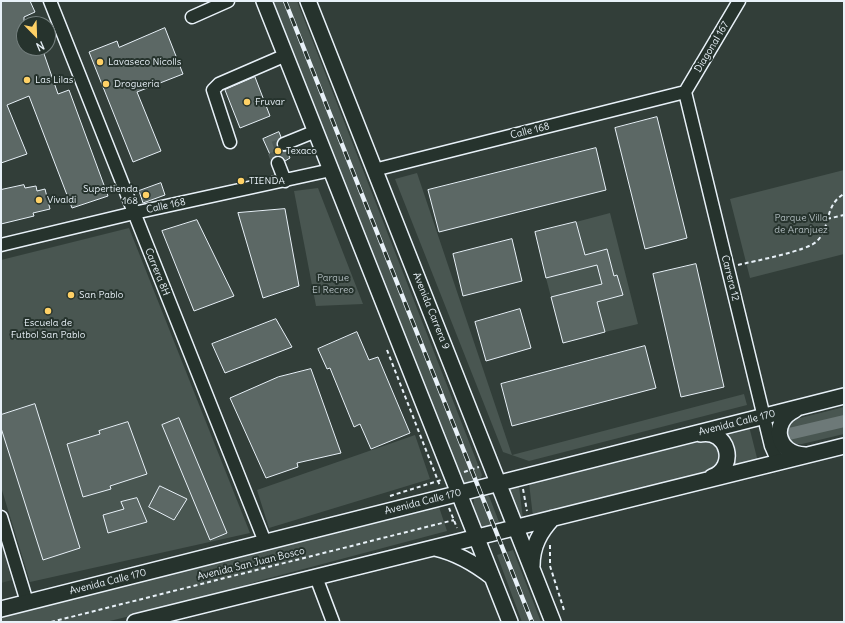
<!DOCTYPE html>
<style>
body{margin:0}
#map{position:relative;width:845px;height:623px;overflow:hidden;background:#323e39;font-family:Delius,sans-serif}
canvas{display:block}
.frame{position:absolute;inset:0;border:2px solid #e8f1f8;pointer-events:none}
.north{position:absolute;left:16px;top:16px;width:40px;height:40px;box-sizing:border-box;background:#26332d;border:1px solid #747f7e;border-radius:50%;rotate:157deg;font-size:11px;font-weight:700;line-height:16px;text-align:center;color:#e8f1f8}
.north::after{content:'';display:block;margin:auto;width:14px;height:18px;background:#ffd166;clip-path:polygon(50% 0,100% 100%,50% 72%,0 100%)}
</style>
<div id="map">
<canvas width="845" height="623"></canvas>
<div class="frame"></div>
<div class="north">N</div>
</div>
<script>
const ctx = document.querySelector('canvas').getContext('2d');
ctx.lineJoin = 'round';
function fill(path, color) { ctx.fillStyle = color; ctx.fill(path, 'evenodd'); }
function stroke(path, color, width, dash) { ctx.strokeStyle = color; ctx.lineWidth = width; ctx.lineCap = dash ? 'butt' : 'round'; ctx.setLineDash(dash || []); ctx.stroke(path); }
function label(font, color, halo, rows, align = 'center') {
  ctx.font = font + ' Delius,sans-serif'; ctx.lineWidth = 4; ctx.setLineDash([]); ctx.textBaseline = 'middle'; ctx.strokeStyle = halo; ctx.fillStyle = color; for (const [text, x, y, turn = 0] of rows) {
    ctx.save(); ctx.translate(x, y); ctx.rotate((+turn || 0) * Math.PI / 180); ctx.textAlign = isNaN(turn) ? turn : align; if (halo) ctx.strokeText(text, 0, 0); ctx.fillText(text, 0, 0); ctx.restore();
  }
}
fill(new Path2D(`
 M1 544 12 580 1 583Z`), '#3f4b46');
fill(new Path2D(`
 M272 1H297L482 475 480 480 467 484 462 482Z
 M844 170V254L750 278 730 199Z
 M417 173 512 455 744 394 747 405 529 461 503 452 395 179Z
 M318 188 363 304 316 306 294 191Z
 M610 213 638 324 605 332 593 287 551 297 546 278 587 267 576 222ZM607 249 612 269 610 277 617 276 622 295 607 278Z
 M129 228 250 533 30 582 1 487V260Z
 M844 407V434L802 444H796L786 439 785 429 791 421 796 419Z
 M749 426 758 462 733 468C737 453 733 444 724 432Z
 M415 435 430 479 269 528 257 490Z
 M707 438 718 443 721 465 697 474 533 517 529 483Z
 M519 486 523 519 520 520 508 491 510 488Z
 M487 495 489 496 499 522V524L485 528C478 524 472 507 474 499Z
 M439 507 447 531 262 580 218 594 106 622H1V616L11 611 240 557Z
 M513 550 541 622H522L497 555Z`), '#495651');
stroke(new Path2D(`
 M789 434 844 421`), '#6d7978', 12);
const building = new Path2D(`
 M1 1H30L35 12 24 17V48H42L58 94 69 90 108 196 72 208 29 96 7 105 27 154 1 163Z
 M165 28 183 74 137 92 161 151 133 162 89 52 117 41 119 47Z
 M255 77 270 116 240 128 225 90Z
 M657 117 687 238 645 249 615 128Z
 M279 132 281 137 277 143V147L283 151H287L290 158 285 161 282 157 279 156H275L272 159 263 139Z
 M596 148 606 190 439 232 428 190Z
 M161 183 165 195 143 203 139 191Z
 M24 185 25 188 36 186 37 191 45 189 50 209 33 213 34 216 1 224V190Z
 M285 209 299 286 263 298 238 213Z
 M197 220 234 296 194 311 162 231Z
 M576 222 585 255 607 249 614 276 617 275 623 295 597 302 605 332 563 343 551 297 602 284 597 265 546 278 535 232Z
 M512 239 522 281 463 296 453 254Z
 M696 264 724 387 681 397 653 274Z
 M520 309 531 348 486 361 475 322Z
 M276 319 292 347 225 373 212 344Z
 M357 332 369 360 378 357 410 433 371 449 360 424 354 427 330 368 327 369 318 349Z
 M645 346 656 388 512 426 501 384Z
 M311 369 341 453 297 463 298 467 266 478 230 398 278 377Z
 M35 404 80 548 43 560 1 428V415Z
 M179 418 227 533 210 540 162 425Z
 M128 422 147 474 110 486 111 489 83 497 67 444 100 434 99 431Z
 M160 486 187 499 174 520 149 507Z
 M137 498 147 522 108 533 103 515 124 509 121 502Z`);
fill(building, '#5c6865');
stroke(building, '#e8f1f8', 1);
stroke(new Path2D(`
 M278 163 272 148 284 144`), '#4d5956', 12, [12, 6]);
const minor = new Path2D(`
 M50 1 265 542
 M192 17 228 1
 M685 92 771 446 775 455 781 461
 M685 92 739 1
 M230 142 213 90 219 84 286 55
 M284 144 316 131
 M278 163 285 181
 M374 170 685 92
 M1 245 134 213 331 170
 M1 517 27 602
 M316 577 333 622`);
const major = new Path2D(`
 M264 1 510 622
 M308 1 553 622
 M795 410C770 422 776 454 805 455
 M701 434C728 429 738 467 712 477
 M435 548C457 553 474 563 492 577
 M532 566C532 546 540 532 553 518
 M1 609 844 396
 M135 622 844 446`);
stroke(minor, '#e8f1f8', 15);
stroke(major, '#e8f1f8', 18);
stroke(new Path2D(`
 M827 219 844 215
 M738 265C754 261 808 251 817 241 831 228 824 205 844 194
 M387 350 440 486
 M464 472 479 467
 M523 489 527 511
 M390 496 441 480
 M449 508 457 528
 M550 545V566L564 610
 M51 622 454 520`), '#e8f1f8', 2, [4, 3]);
stroke(minor, '#26332d', 12);
stroke(major, '#26332d', 15);
const rail = new Path2D(`
 M285 1 532 622`);
stroke(rail, '#e8f1f8', 4.5);
stroke(rail, '#26332d', 3, [9]);
for (const [x, y, r, color] of [
 [100,62,4,"#ffd166"],
 [27,80,4,"#ffd166"],
 [106,84,4,"#ffd166"],
 [247,102,4,"#ffd166"],
 [278,151,4,"#ffd166"],
 [241,181,4,"#ffd166"],
 [146,195,4,"#ffd166"],
 [39,200,4,"#ffd166"],
 [71,295,4,"#ffd166"],
 [48,311,4,"#ffd166"]
]) { const dot = new Path2D(); dot.arc(x, y, r, 0, 2 * Math.PI); ctx.fillStyle = color; ctx.fill(dot); stroke(dot, '#26332d', 1.5); }
label('10px', '#e8f1f8', '#26332d', [
 ["Diagonal 167",712,47,-59],
 ["Calle 168",530,131,-14],
 ["Calle 168",166,206,-12],
 ["Carrera 8H",157,272,68],
 ["Carrera 12",730,278,76],
 ["Avenida Carrera 9",431,311,68],
 ["Avenida Calle 170",737,423,-14],
 ["Avenida Calle 170",423,502,-14],
 ["Avenida San Juan Bosco",251,564,-14],
 ["Avenida Calle 170",108,582,-14]
]);
label('10px', '#e8f1f8', '#26332d', [
 ["Lavaseco Nicolls",108,62],
 ["Las Lilas",35,80],
 ["Drogueria",114,84],
 ["Fruvar",255,102],
 ["Texaco",286,151],
 ["TIENDA",249,181],
 ["Supertienda",138,189,"right"],
 ["168",138,201,"right"],
 ["Vivaldi",47,200],
 ["San Pablo",79,295],
 ["Escuela de",48,323,"center"],
 ["Futbol San Pablo",48,335,"center"]
], 'left');
label('10px', '#b0bbbe', '#26332d', [
 ["Parque Villa",801,218],
 ["de Aranjuez",801,230],
 ["Parque",333,278],
 ["El Recreo",333,290]
]);
</script>
